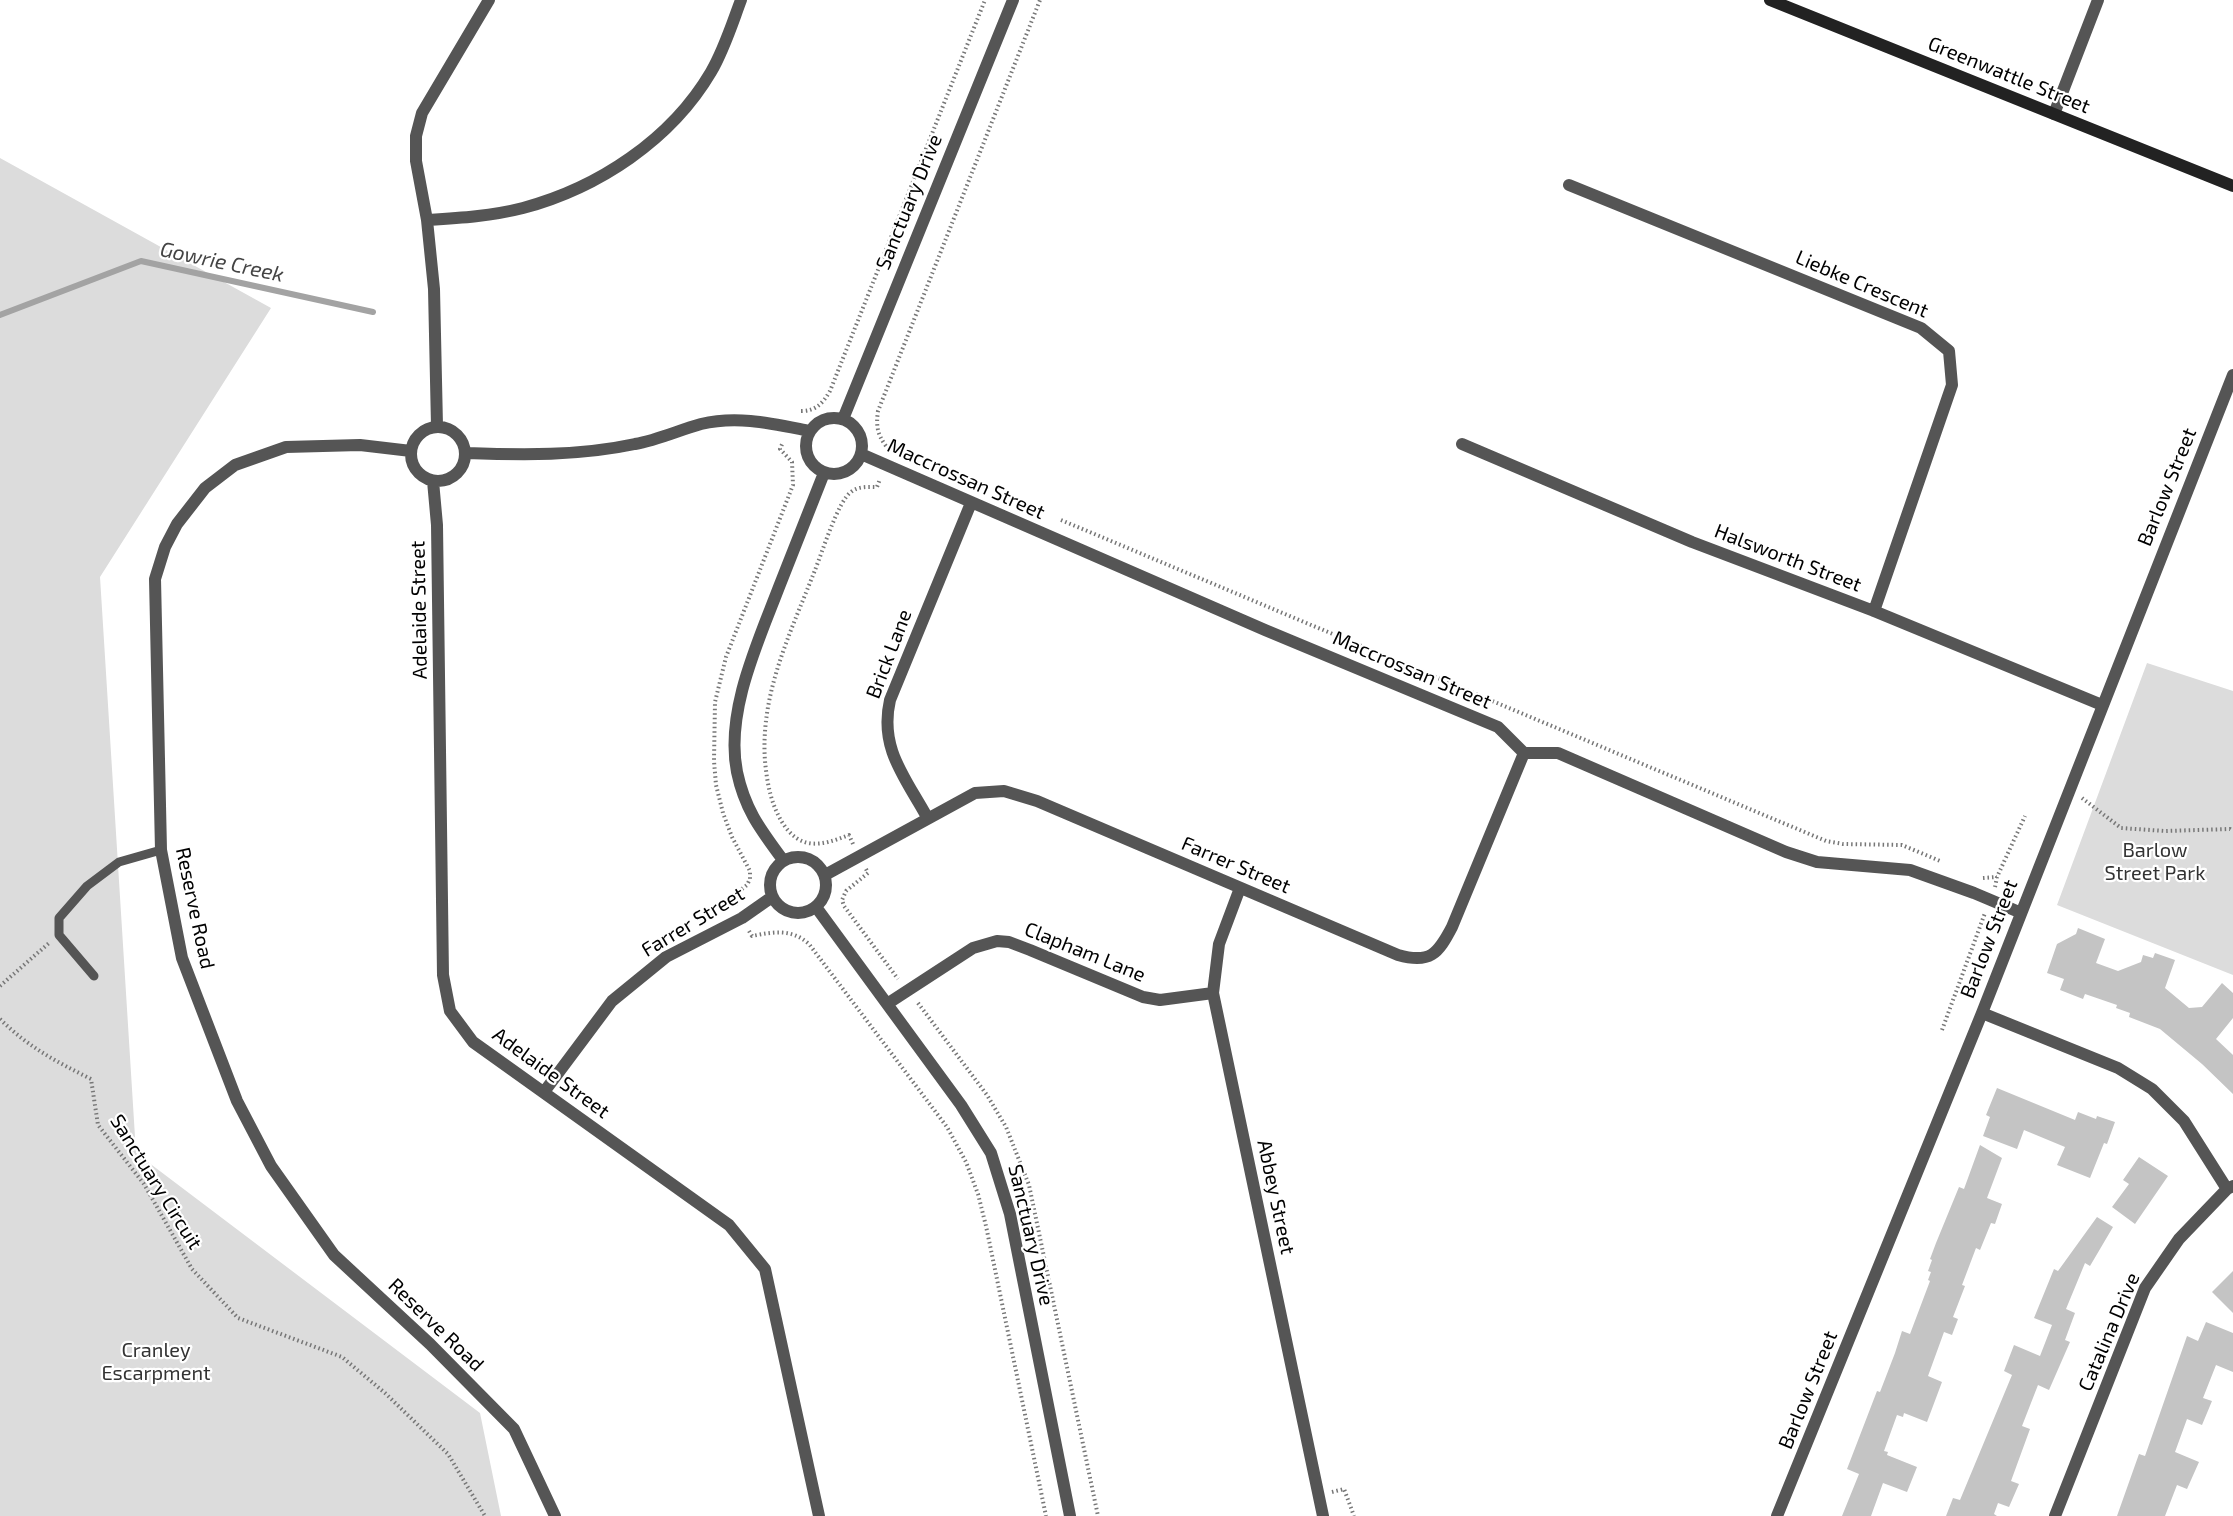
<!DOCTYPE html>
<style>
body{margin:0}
canvas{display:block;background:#fff}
</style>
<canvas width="2233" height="1516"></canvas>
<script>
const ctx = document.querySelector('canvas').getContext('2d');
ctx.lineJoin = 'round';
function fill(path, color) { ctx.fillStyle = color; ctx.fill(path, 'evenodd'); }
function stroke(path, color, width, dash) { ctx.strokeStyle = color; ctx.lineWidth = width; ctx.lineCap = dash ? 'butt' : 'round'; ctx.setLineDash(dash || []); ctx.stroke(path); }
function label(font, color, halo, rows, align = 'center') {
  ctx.font = font + ' "Exo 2",sans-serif'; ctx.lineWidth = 4.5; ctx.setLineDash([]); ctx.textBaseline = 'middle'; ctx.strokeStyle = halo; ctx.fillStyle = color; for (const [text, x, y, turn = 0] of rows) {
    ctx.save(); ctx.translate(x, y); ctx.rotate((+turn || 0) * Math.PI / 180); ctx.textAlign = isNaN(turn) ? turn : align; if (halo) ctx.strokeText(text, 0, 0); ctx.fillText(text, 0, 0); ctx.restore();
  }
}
fill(new Path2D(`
 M0 158 271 308 100 577 136 1153 480 1413 501 1516H0Z
 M2147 663 2233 691V975L2057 905Z`), '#dcdcdc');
stroke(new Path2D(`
 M0 315 141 261 373 312`), '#a3a3a3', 6);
fill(new Path2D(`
 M2078 928 2105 939 2096 963 2118 971 2141 962 2143 955 2153 958 2155 953 2175 960 2165 988 2189 1008 2202 1007 2222 983 2233 993V1018L2216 1039 2233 1055V1094L2202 1064 2160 1029 2129 1017 2130 1013 2116 1008 2117 1005 2085 994 2083 999 2060 990 2064 979 2047 973 2057 944 2076 934Z
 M1997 1088 2075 1120 2078 1112 2096 1119 2097 1116 2115 1122 2107 1144 2104 1143 2090 1178 2057 1165 2065 1147 2024 1130 2017 1149 1983 1136 1990 1117 1986 1115Z
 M1980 1145 2002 1158 1987 1198 2002 1204 1995 1224 1991 1223 1980 1250 1976 1248 1962 1285 1965 1286 1953 1317 1958 1319 1952 1335 1944 1332 1928 1376 1942 1382 1927 1422 1904 1413 1903 1417 1897 1415 1884 1451 1888 1452 1887 1455 1917 1467 1907 1492 1883 1483 1871 1516H1842L1859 1474 1847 1469 1877 1391 1880 1392 1895 1353 1902 1331 1910 1334 1930 1281 1928 1280 1931 1272 1928 1271 1932 1260 1930 1259 1936 1243 1959 1187 1964 1189Z
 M2139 1157 2168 1176 2135 1224 2112 1207 2129 1184 2123 1180Z
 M2097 1217 2113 1227 2090 1266 2085 1263 2066 1309 2075 1313 2065 1340 2070 1342 2049 1390 2038 1385 2022 1426 2030 1429 2011 1481 2019 1484 2009 1507 1998 1503 1994 1514 1997 1516H1946L1953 1498 1960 1500 2012 1375 2004 1371 2014 1345 2040 1356 2052 1325 2034 1318 2054 1269 2058 1271Z
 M2233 1271V1313L2212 1292Z
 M2206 1322 2233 1333V1372L2216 1365 2203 1398 2212 1401 2202 1425 2187 1419 2175 1452 2199 1462 2187 1489 2177 1485 2165 1516H2117L2139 1454 2145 1456 2187 1336 2198 1341Z`), '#c4c4c4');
stroke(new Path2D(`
 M801 411C816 411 823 403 830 391L985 0
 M886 446C877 434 876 425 878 411L1040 0
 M1061 520 1826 841 1843 844 1902 845 1940 861
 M2082 798 2121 828 2165 831 2230 829 2233 831
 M853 844 849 835C821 846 800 851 782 822 771 804 767 783 765 761 760 693 791 632 815 570 822 553 838 501 851 492 858 486 868 487 877 487L880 479
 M866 869 868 873 846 891 842 900 844 906 898 979
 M1983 878 1997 877
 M1995 887 1997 877 2025 816
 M736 906 732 897 747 885 750 879V871L732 837 723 813 716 785 714 761 715 702 726 657 793 485 792 462 780 449 783 442
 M749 931 752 936C773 932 791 928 809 944L947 1127 966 1162 978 1194 986 1226 1046 1516
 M0 986 49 943
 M918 1003 987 1095 1006 1127 1029 1185 1098 1516
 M0 1019C28 1047 57 1062 91 1079L98 1125 144 1184 192 1269 238 1318 342 1357 385 1393 448 1454 485 1516
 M1942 1030 1985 913
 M1332 1492 1344 1489 1354 1516`), '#777', 4, [1.5, 3]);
stroke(new Path2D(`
 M94 976 59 935V918L87 886 119 862 161 850`), '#555', 9);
stroke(new Path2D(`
 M2054 114 2098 0
 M1569 185 1921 328 1949 351 1952 385 1874 611
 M427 220C459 218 492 216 523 208 598 188 671 140 711 72 724 50 732 24 741 0
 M806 446a28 28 0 1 1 56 0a28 28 0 1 1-56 0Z
 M843 419 1013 0
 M437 426 434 289 427 220 416 161V136L422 113 489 0
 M411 454a27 27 0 1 1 54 0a27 27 0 1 1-54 0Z
 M1462 444 1692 542 1874 611 2102 705
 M411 451 360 445 286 447 235 465 205 488 177 524 165 547 155 579 161 850 182 958 237 1101 271 1166 334 1255 430 1344 514 1429 555 1516
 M466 453C523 455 579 456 635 444 658 440 679 430 701 424 738 415 774 424 810 431
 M861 454 1265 630 1498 727 1524 753H1558L1786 852 1817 862 1910 870 1974 893 2019 912
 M433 481 437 525 443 975 450 1011 473 1042 729 1225 765 1269 819 1516
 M927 817C905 777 879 748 890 700L971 503
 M770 885a28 28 0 1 1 56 0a28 28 0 1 1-56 0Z
 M783 860C761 830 745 810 737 772 725 712 758 642 779 587 794 549 809 511 824 473
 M825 875 975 793 1004 791 1037 801 1398 955C1430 964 1438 954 1452 927L1524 753
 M1240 888 1219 944 1213 993 1323 1516
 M816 907 961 1105 991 1153 1010 1214 1070 1516
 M887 1004 973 948 997 941 1009 942 1030 950 1143 997 1160 1000 1213 993
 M1982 1013 2118 1068 2152 1089 2184 1121 2227 1189
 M544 1092 612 1001 666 957 742 918 772 897
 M1777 1516 1982 1013 2233 375
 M2055 1516 2145 1288 2179 1239 2227 1189 2233 1186`), '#555', 12);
stroke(new Path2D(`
 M1770 0 2233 186`), '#222', 12);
label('20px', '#000', '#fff', [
 ["Greenwattle Street",2009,75,22],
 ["Sanctuary Drive",909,202,-68],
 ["Liebke Crescent",1862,284,23],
 ["Maccrossan Street",966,479,24],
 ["Barlow Street",2167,487,-68],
 ["Halsworth Street",1788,558,21],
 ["Adelaide Street",419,610,-91],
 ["Brick Lane",889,654,-69],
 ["Maccrossan Street",1412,670,23],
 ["Farrer Street",1236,865,23],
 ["Reserve Road",195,908,78],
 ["Farrer Street",693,922,-31],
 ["Barlow Street",1989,939,-69],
 ["Clapham Lane",1085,952,22],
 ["Adelaide Street",551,1073,36],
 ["Sanctuary Circuit",156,1182,58],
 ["Abbey Street",1276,1197,78],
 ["Sanctuary Drive",1031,1235,77],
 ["Reserve Road",436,1325,44],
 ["Catalina Drive",2109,1332,-67],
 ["Barlow Street",1808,1390,-68]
]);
label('20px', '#333', '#fff', [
 ["Barlow",2155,850],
 ["Street Park",2155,873],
 ["Cranley",156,1350],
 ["Escarpment",156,1373]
]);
label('italic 21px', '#444', '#fff', [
 ["Gowrie Creek",222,262,12]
]);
</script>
